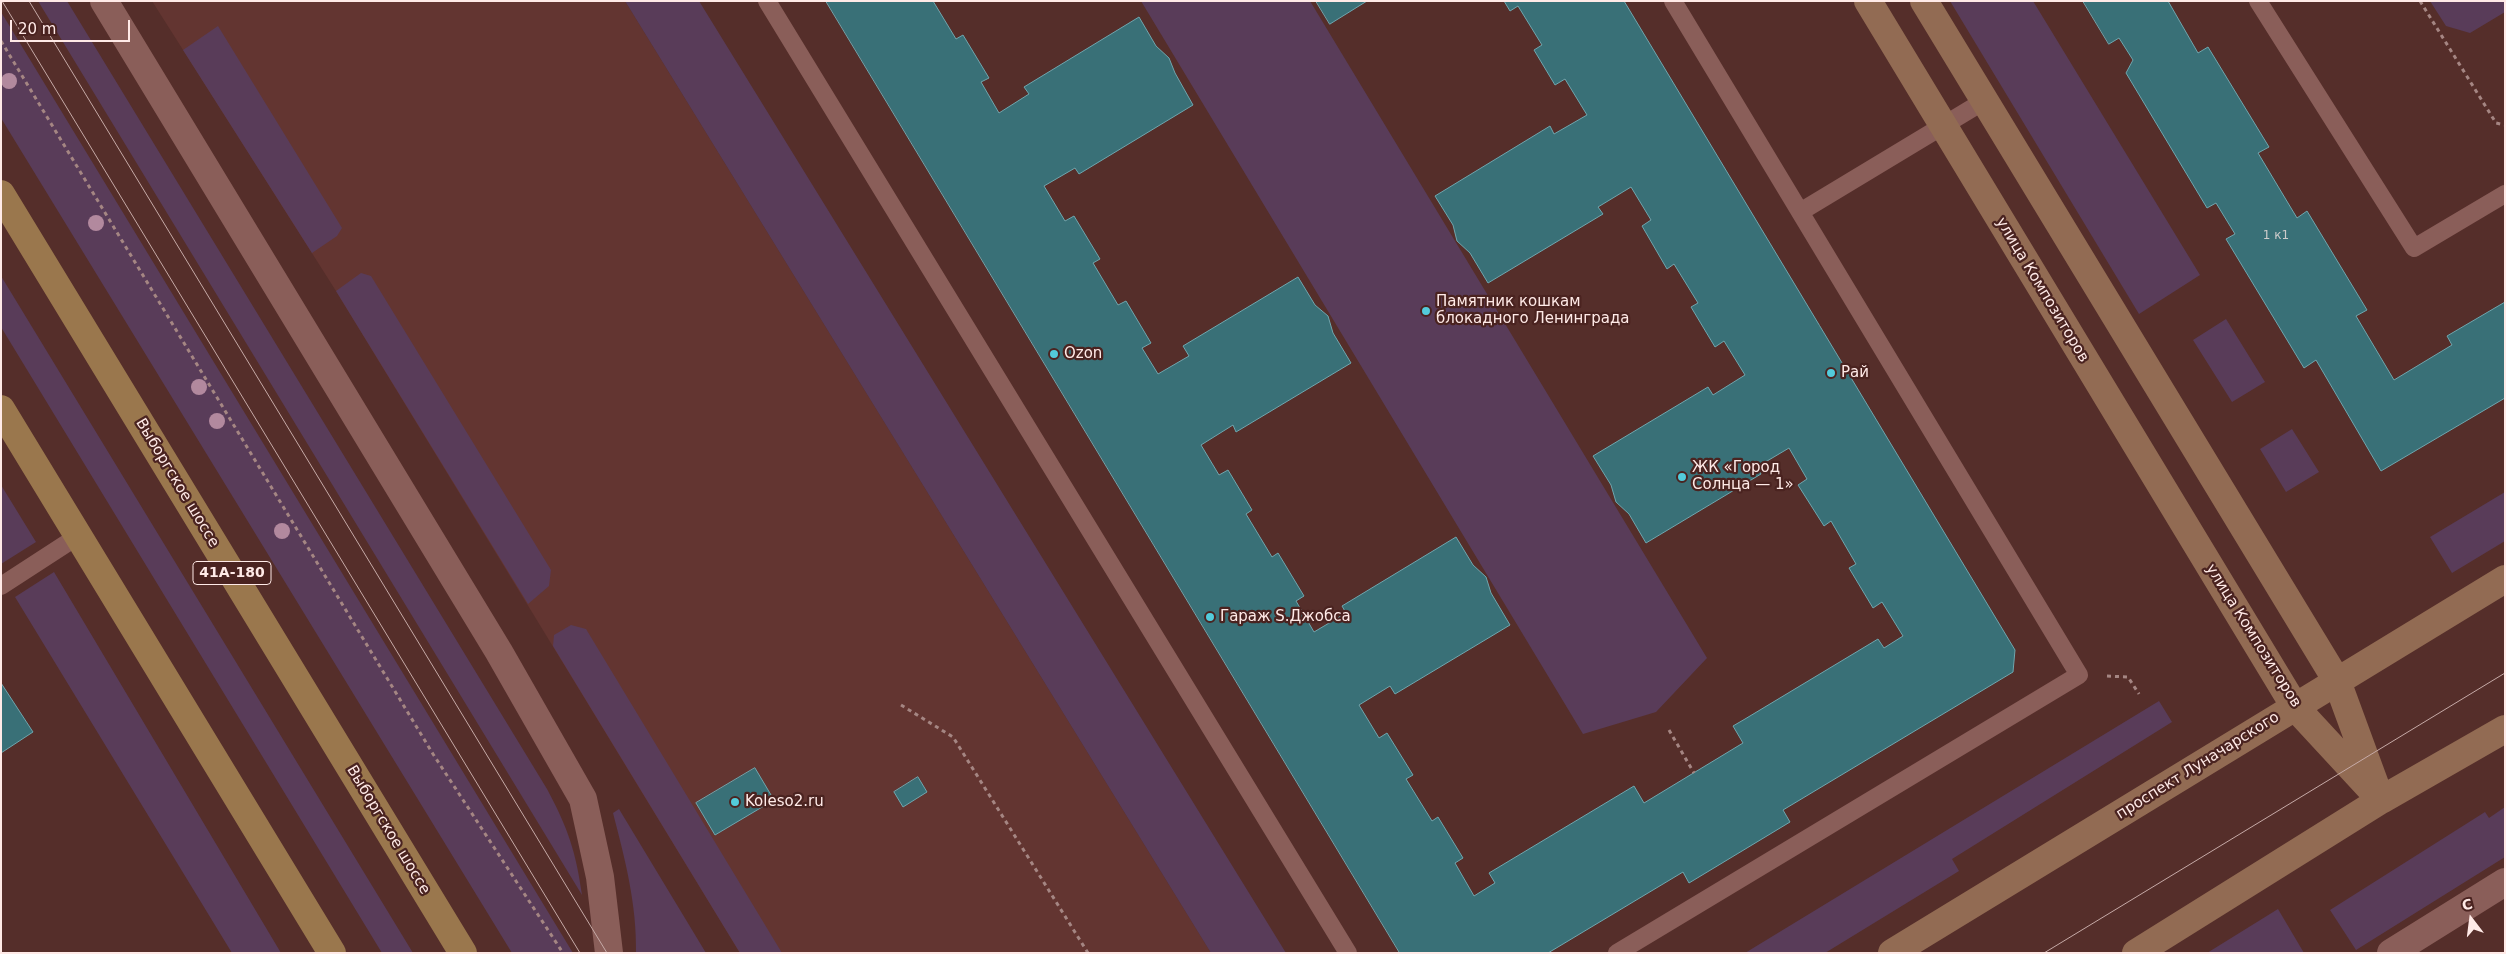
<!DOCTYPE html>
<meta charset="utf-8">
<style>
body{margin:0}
#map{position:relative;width:2506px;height:954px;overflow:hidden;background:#552e2a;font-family:"DejaVu Sans",sans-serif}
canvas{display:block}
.frame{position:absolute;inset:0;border:2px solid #ffeae7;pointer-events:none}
.north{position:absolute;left:2446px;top:894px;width:50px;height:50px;-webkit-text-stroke:4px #4a2320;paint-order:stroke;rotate:345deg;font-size:14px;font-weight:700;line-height:20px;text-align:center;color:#ffeae7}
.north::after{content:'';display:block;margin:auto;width:18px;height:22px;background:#ffeae7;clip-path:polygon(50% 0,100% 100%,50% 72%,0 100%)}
.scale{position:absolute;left:10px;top:20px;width:120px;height:22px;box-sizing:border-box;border:2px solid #ffeae7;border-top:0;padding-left:6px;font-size:15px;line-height:18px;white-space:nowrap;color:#ffeae7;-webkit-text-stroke:4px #4a2320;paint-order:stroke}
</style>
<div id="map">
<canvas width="2506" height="954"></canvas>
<div class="frame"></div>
<div class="north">С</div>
<div class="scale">20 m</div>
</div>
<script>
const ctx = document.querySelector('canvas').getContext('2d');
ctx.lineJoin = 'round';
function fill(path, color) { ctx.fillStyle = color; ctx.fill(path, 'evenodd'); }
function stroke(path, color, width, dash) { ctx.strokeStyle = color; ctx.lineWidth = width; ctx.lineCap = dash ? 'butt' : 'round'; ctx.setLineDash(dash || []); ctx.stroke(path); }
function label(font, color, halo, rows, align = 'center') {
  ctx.font = font + ' "DejaVu Sans",sans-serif'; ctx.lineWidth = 4.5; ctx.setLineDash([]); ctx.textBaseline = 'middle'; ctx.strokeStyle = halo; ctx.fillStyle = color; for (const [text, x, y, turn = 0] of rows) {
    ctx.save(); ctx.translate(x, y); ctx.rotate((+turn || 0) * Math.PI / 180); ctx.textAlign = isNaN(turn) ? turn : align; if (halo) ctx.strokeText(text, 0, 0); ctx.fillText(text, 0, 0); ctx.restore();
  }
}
fill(new Path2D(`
 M152 1H625L1211 953H740L336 291Z`), '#633531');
fill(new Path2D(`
 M38 1H67L547 789C568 828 576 852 582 895Z
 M625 1H699L1286 953H1211Z
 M1141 1H1310L1707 658 1656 712 1583 734Z
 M1950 1H2033L2200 275 2139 314Z
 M2430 1H2505V12L2470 33 2446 26Z
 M1 12 573 953H512L1 118Z
 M218 26 342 228 337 236 312 253 183 50Z
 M361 273 371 276 551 570 549 586 528 604 336 291Z
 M1 276 413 953H382L1 327Z
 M2226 319 2265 382 2232 402 2193 340Z
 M2292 429 2319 472 2286 492 2260 449Z
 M1 485 36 542 1 564Z
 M2505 492V541L2452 573 2430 537Z
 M54 572 281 953H232L15 597Z
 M571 625 586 629 782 953H740L553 646 554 635Z
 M2159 701 2172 722 1952 859 1959 871 1825 953H1745Z
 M2505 807V857L2356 950 2330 910 2485 812 2489 818Z
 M619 809 706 953H636C637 905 625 859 613 813Z
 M2278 909 2304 953H2207Z`), '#593c59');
const building = new Path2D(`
 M826 1H933L956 39 963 35 989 78 981 82 999 113 1029 94 1024 87 1139 17 1156 46 1169 58 1175 73 1193 105 1079 174 1075 168 1044 186 1065 221 1074 216 1100 259 1093 263 1118 305 1126 301 1151 343 1142 348 1158 374 1189 356 1183 346 1298 277 1315 305 1328 316 1333 333 1351 363 1236 432 1233 425 1201 445 1219 475 1228 470 1252 510 1246 514 1272 557 1278 553 1304 596 1296 601 1314 632 1346 613 1342 606 1456 537 1473 565 1486 577 1491 593 1510 625 1395 694 1390 686 1359 705 1379 738 1387 733 1413 775 1406 779 1432 821 1438 817 1463 858 1455 863 1474 896 1495 883 1489 873 1634 786 1644 803 1743 743 1733 726 1745 719 1878 639 1884 648 1903 636 1882 602 1873 608 1849 568 1856 564 1831 521 1824 526 1798 485 1807 479 1789 448 1757 467 1761 474 1646 543 1629 514 1616 502 1611 485 1593 456 1708 387 1713 395 1745 375 1724 341 1715 347 1691 307 1698 303 1674 264 1667 269 1642 226 1651 220 1631 187 1598 207 1603 214 1488 283 1470 253 1457 241 1453 225 1435 196 1550 126 1554 134 1587 115 1565 79 1555 85 1534 50 1542 45 1518 6 1510 11 1504 1H1624L2015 650 2013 672 1783 810 1790 822 1689 883 1683 872 1548 953H1400Z
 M1316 1H1367L1330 24Z
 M2083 1H2168L2198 53 2208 47 2269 147 2258 153 2297 218 2307 211 2367 310 2356 316 2394 380 2452 345 2447 336 2505 302V398L2381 471 2316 360 2304 368 2226 239 2235 234 2216 203 2207 208 2126 73 2133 60 2119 38 2109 44Z
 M1 683 33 732 1 753Z
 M755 768 774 800 715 835 696 803Z
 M918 777 927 792 903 807 894 792Z`);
fill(building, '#397077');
stroke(building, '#6fa6ae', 1);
stroke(new Path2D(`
 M2420 1 2496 123 2505 125
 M1 41 433 754 563 953
 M2107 676 2128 677 2139 694
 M901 705 953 737 1088 953
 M1669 730 1694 773`), '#a58683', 3, [4, 4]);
stroke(new Path2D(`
 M767 1 1348 953
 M2258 1 2414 248 2505 194
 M1800 212 1984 101
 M1 586 78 536
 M1617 953 2079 675 1673 1`), '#8a5e59', 18);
stroke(new Path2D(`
 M104 1 499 652 583 799 600 877 609 953
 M2391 953 2505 882`), '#8a5e59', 28);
stroke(new Path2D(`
 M1868 1 2295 707 2381 800
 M1924 1 2337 681 2377 790
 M1892 953 2505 579
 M2136 953 2381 800 2505 729`), '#926b53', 28);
stroke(new Path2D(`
 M1 194 463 953
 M1 409 332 953`), '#9a774d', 28);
stroke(new Path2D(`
 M2 1 580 953
 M29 1 607 953
 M2044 953 2505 673`), '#c6aaa7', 1);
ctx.fillStyle = '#b2899e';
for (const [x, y] of [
 [9,81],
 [96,223],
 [199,387],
 [217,421],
 [282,531]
]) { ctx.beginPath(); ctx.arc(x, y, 8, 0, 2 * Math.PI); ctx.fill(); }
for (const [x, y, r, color] of [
 [1426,311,5,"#53cbda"],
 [1054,354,5,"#53cbda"],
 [1831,373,5,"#53cbda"],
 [1682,477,5,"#53cbda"],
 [1210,617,5,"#53cbda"],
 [735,802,5,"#53cbda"]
]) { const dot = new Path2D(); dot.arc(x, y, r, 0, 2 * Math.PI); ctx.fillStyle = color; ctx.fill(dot); stroke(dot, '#4a2320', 2); }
label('12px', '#cecccb', null, [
 ["1 к1",2276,236]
]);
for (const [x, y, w] of [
 [232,573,78]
]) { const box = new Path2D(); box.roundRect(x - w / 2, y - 11.5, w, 23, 4); ctx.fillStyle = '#4a2320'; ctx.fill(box); stroke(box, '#ffeae7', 1); }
label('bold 14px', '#ffeae7', null, [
 ["41А-180",232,573]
]);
label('15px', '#ffeae7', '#4a2320', [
 ["улица Композиторов",2042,290,59],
 ["Выборгское шоссе",177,483,59],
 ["улица Композиторов",2253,636,58],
 ["проспект Луначарского",2198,766,-32],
 ["Выборгское шоссе",388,830,59]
]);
label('15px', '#ffeae7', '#4a2320', [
 ["Памятник кошкам",1436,302],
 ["блокадного Ленинграда",1436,319],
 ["Ozon",1064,354],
 ["Рай",1841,373],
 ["ЖК «Город",1692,468],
 ["Солнца — 1»",1692,485],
 ["Гараж S.Джобса",1220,617],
 ["Koleso2.ru",745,802]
], 'left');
</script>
